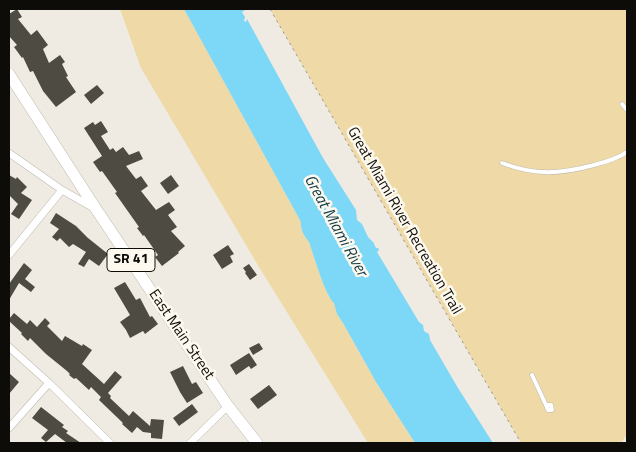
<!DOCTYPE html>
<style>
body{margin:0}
#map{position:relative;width:636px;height:452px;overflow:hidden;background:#efebe2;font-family:"Titillium Web",sans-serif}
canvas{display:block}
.frame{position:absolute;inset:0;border:10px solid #0d0c09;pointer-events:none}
</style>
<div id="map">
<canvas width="636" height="452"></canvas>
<div class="frame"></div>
</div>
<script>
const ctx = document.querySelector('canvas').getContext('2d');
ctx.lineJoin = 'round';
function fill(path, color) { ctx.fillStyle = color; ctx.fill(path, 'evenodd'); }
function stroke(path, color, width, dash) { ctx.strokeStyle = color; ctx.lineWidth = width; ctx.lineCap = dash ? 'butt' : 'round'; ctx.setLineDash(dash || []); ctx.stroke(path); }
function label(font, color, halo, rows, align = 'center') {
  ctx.font = font + ' "Titillium Web",sans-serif'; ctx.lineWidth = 5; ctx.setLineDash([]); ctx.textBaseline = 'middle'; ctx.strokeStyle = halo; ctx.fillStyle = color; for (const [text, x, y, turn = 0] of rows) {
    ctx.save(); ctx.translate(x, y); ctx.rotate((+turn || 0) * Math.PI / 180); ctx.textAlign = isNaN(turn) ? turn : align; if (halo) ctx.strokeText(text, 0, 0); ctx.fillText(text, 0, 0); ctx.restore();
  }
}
fill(new Path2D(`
 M120 9H184L301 222C300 230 305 237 309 242 314 256 325 295 334 302L337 314 343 323 376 382 415 443H368L259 267 141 68Z
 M270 9H627V434L621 443H521Z`), '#eed9a7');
fill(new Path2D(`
 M184 9H244L245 10 242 12 245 17 244 21 246 22 247 19 323 158 356 210 357 220 362 224 368 237 374 243V244L376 248H378L379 250 377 252 419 322 423 325 424 331 429 334 430 340 458 388 493 443H415L376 382 343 323 337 314 334 303C325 295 314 256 309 242 305 237 300 230 301 222Z`), '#7dd7f6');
fill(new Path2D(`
 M17 9 22 17 18 19 31 35 37 30 48 45 43 49 49 63 60 55 65 62 62 64 68 76 66 77 76 92 56 107 43 91 33 71 30 72 23 57 22 58 14 47 17 45 9 36V14Z
 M97 85 104 93 91 104 84 95Z
 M101 121 108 132 101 136 110 150 113 148 116 152 123 147 129 155 139 151 143 159 126 166 136 179 141 176 148 186 141 191 156 210 169 202 175 210 168 215 177 227 171 231 185 246 178 252 179 253 162 266 155 257 158 255 144 235 143 236 137 228 139 227 115 193 117 192 102 171 100 172 93 162 102 156 84 128 93 122 95 125Z
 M9 175 16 179 17 177 27 187 21 193 32 200 19 219 11 214 18 204 9 195Z
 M171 175 179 186 168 194 160 183Z
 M56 213 76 226 88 238 108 254 99 266 89 259 84 267 78 264 86 252 73 244 69 247 60 238 57 241 52 237 59 229 50 223Z
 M228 245 234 254 230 256 233 262 222 269 213 255Z
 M24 263 32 270 25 279 35 287 31 292 19 283 9 300V284Z
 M249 264 257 275 250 280 245 273 246 272 243 268Z
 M125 282 136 300 140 298 150 317 152 316 158 324 145 334 143 331 130 338 126 330 120 322 130 315 114 288Z
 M14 313 27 324 30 320 37 327 45 318 50 323 47 326 62 341 65 336 82 346 83 344 92 350 82 364 104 384 115 371 122 377 108 393 111 396 110 398 129 416 133 411 150 426 151 419 164 420 162 439 151 438V433L143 432 137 427 132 433 122 424 123 423 99 400 101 397 91 387 89 390 76 378 74 379 69 375 70 374 67 371 46 354 30 338 28 341 21 334 22 333 9 321V319Z
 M259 343 263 349 253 355 249 348Z
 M249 353 257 365 251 369 249 366 236 375 230 365Z
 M183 366 192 384 196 382 203 393 187 403 180 392 170 372Z
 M9 373 19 382 9 394Z
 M269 385 277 395 258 409 250 399Z
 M192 404 198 412 179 426 173 418Z
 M41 407 64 425 62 427 68 431 66 433 81 443H67L55 434 46 442 41 438 48 430 32 418Z`), '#4e4b43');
const lane = new Path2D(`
 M622 104 627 110
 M502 163C536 176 560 174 594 165 606 162 617 159 627 152
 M532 375 546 405 548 410H552L551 405H546`);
const street = new Path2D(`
 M9 153 62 190 92 207
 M9 255 62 190
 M9 347 49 383 110 443
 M9 428 49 383
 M190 443 228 406`);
const primary = new Path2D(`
 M9 74 96 209 228 406 257 443`);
stroke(lane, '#bebab1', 5);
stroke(street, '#bebab1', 8);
stroke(primary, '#bebab1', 12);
stroke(new Path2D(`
 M270 9 521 443`), '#99968f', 1, [2.5, 4]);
stroke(lane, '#fff', 4);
stroke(street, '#fff', 7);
stroke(primary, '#fff', 11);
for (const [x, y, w] of [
 [131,260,48]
]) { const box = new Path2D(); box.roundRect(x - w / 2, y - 11.5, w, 23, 4); ctx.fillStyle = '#fdf9ef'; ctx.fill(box); stroke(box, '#0d0c09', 1); }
label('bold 14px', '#0d0c09', null, [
 ["SR 41",131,260]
]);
label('15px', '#0d0c09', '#fdf9ef', [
 ["Great Miami River Recreation Trail",404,221,60],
 ["East Main Street",181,335,56]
]);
label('italic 16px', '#0e3845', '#fdf9ef', [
 ["Great Miami River",335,226,61]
]);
</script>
